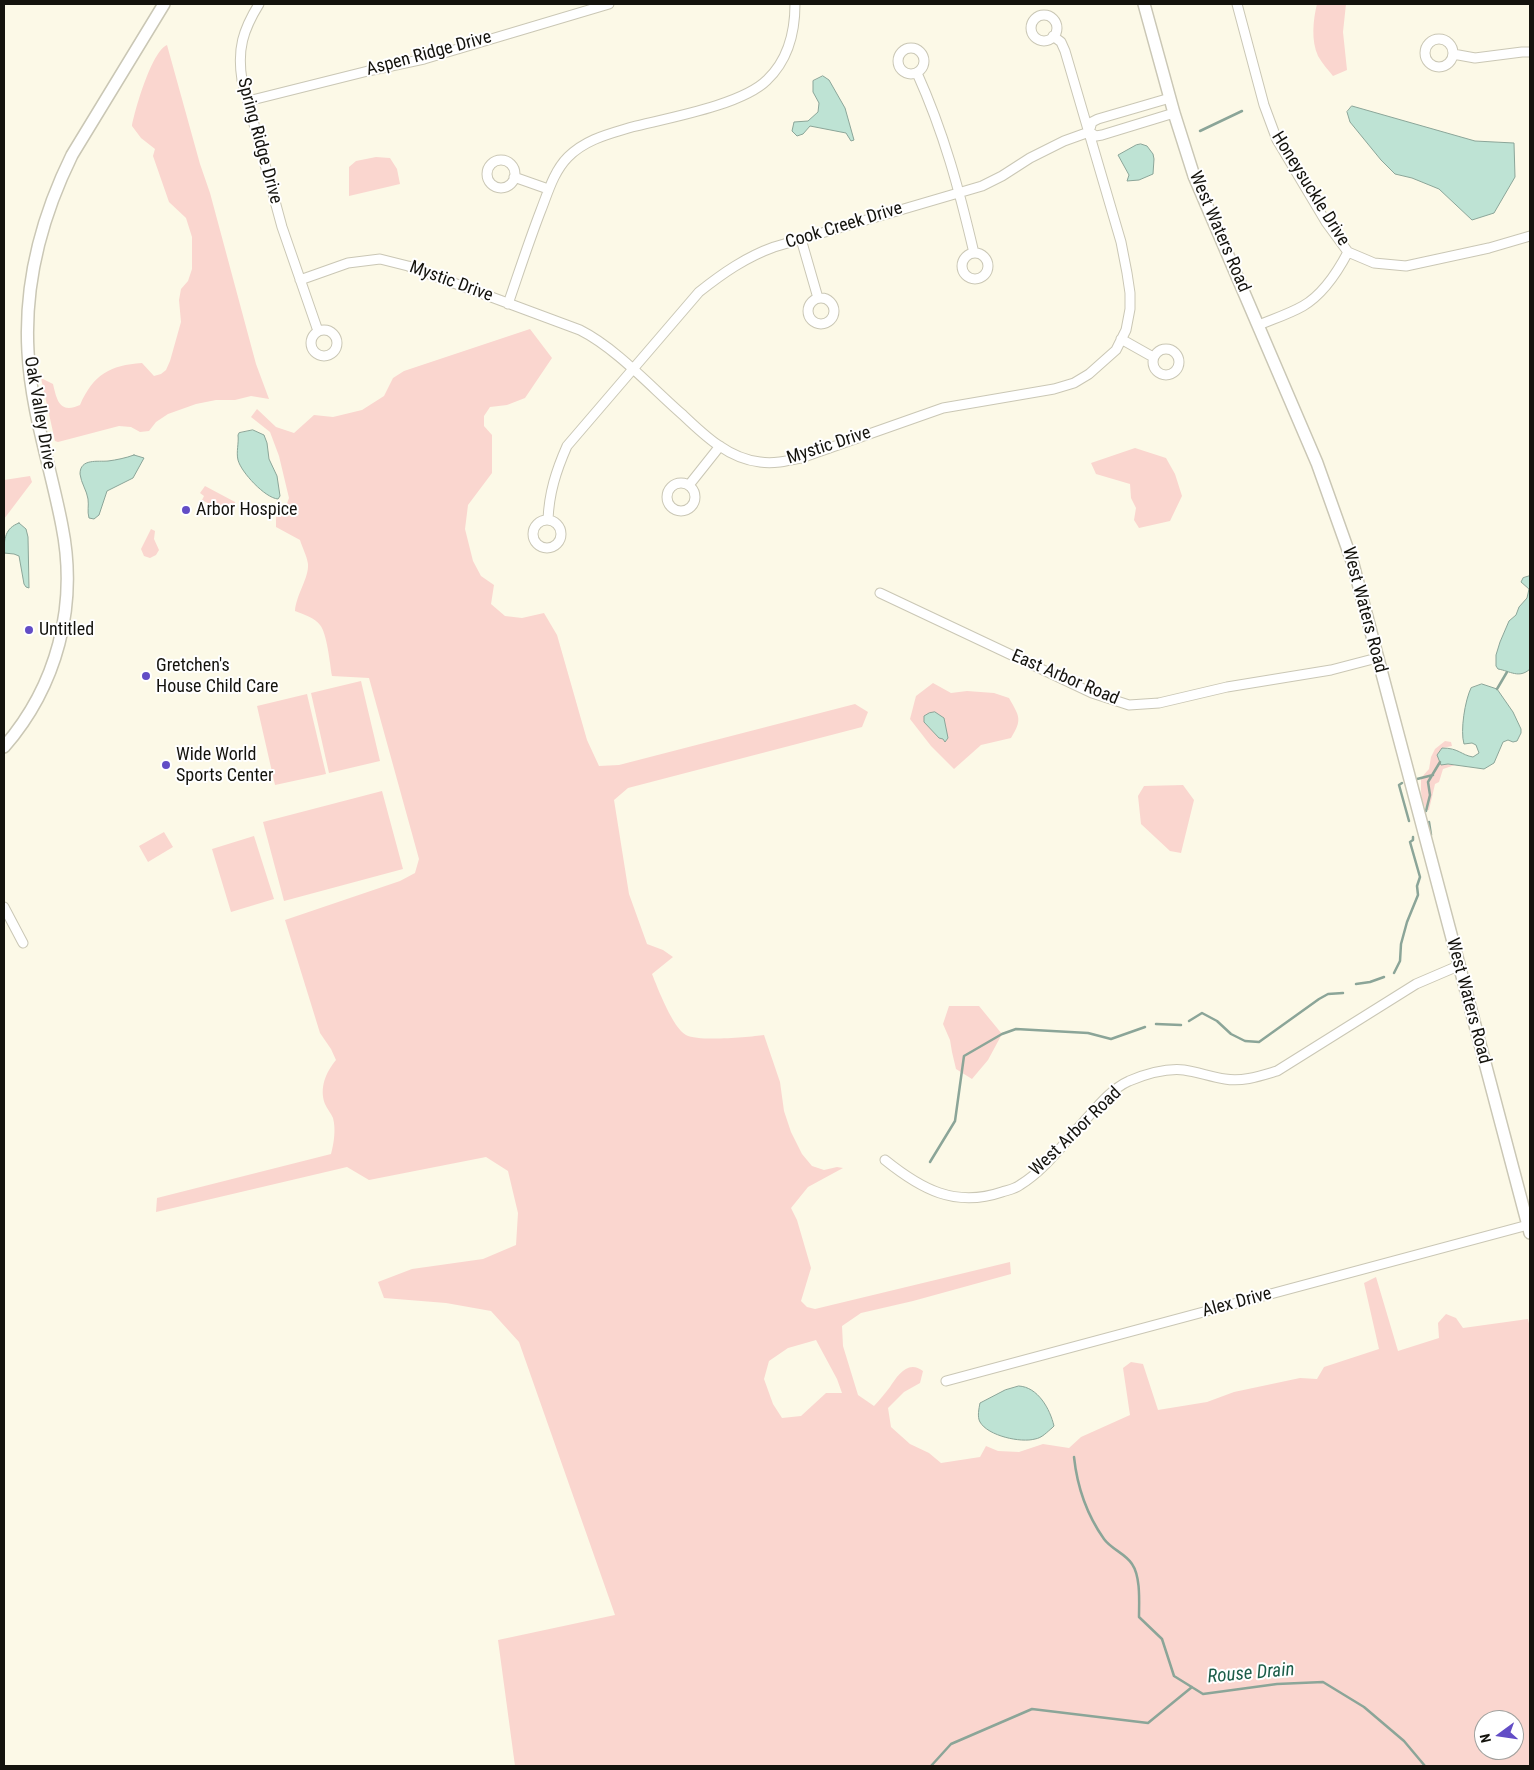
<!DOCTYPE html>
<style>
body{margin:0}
#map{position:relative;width:1534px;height:1770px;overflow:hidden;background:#fcf9e7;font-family:"Roboto Condensed",sans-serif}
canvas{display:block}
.frame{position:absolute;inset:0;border:5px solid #14130d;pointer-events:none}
.north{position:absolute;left:1474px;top:1710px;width:50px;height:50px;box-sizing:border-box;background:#fff;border:1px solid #a1a19e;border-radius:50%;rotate:256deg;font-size:14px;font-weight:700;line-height:20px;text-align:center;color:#14130d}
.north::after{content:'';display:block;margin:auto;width:18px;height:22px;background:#624dc6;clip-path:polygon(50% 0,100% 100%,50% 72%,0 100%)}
</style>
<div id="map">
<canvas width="1534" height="1770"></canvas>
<div class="frame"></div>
<div class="north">N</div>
</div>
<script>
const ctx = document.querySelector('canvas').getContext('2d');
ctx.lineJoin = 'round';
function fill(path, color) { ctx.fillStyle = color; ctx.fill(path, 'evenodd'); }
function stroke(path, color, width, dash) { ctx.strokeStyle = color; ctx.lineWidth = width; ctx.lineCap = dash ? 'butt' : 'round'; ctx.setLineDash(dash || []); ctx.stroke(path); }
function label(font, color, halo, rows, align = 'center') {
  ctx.font = font + ' "Roboto Condensed",sans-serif'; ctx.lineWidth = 4; ctx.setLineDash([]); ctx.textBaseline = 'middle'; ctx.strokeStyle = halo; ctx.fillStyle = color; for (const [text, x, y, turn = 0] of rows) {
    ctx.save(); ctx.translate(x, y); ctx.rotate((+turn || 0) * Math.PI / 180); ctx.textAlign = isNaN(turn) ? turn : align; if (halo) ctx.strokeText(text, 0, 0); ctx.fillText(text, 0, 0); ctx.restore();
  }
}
fill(new Path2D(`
 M1317 4H1346L1343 32 1347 70 1333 76C1328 70 1322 63 1318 56 1311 41 1313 20 1317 4Z
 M167 45 200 164 210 193 256 364 269 399 251 396 235 400H216L196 404 168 414 156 422 149 431 140 432 131 427 119 426 58 442 55 441 41 378 53 384C57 401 60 414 80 405 93 375 110 365 142 363L154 376 161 374 166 370 170 361 181 322 179 300 181 289 188 281 192 269V237L186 218 169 202 153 156 155 149 141 138 132 126C135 109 152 51 167 45Z
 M376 157 390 158 397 169 400 184 349 196V167L356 161Z
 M530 329 552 358 525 398 507 405 490 407 484 416V426L492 435V473L468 505 465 529 473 561 481 576 494 585 491 604 505 616 522 618 544 613 557 635 587 740 599 766 619 765 855 704 868 712 862 727 628 788 614 800 629 894 647 944 663 950 673 957 652 974C658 989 673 1028 686 1035 699 1042 749 1037 764 1035L780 1082 784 1111 791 1132 802 1154 812 1166 824 1170 837 1167 843 1168 808 1187 791 1208 797 1220 811 1268 801 1301 807 1307 815 1309 1010 1262 1011 1274 913 1301 861 1313 842 1326 843 1346 858 1395 874 1406C880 1400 885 1393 890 1387 897 1376 908 1359 923 1371L920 1383 904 1392 888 1408 891 1427 910 1444 929 1453 941 1463 980 1457 986 1446 998 1451 1019 1452 1043 1444 1069 1448 1081 1437 1130 1415 1123 1368 1131 1362 1143 1364 1158 1410 1207 1402 1234 1392 1300 1378 1317 1379 1324 1367 1379 1349 1364 1283 1376 1277 1398 1351 1439 1338 1438 1323 1446 1314 1456 1318 1463 1328 1528 1319 1530 1328V1766H515L498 1640 615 1615 519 1342 491 1311 446 1303 384 1298 378 1282 412 1269 483 1259 516 1245 518 1213 508 1171 486 1157 369 1180 347 1167 156 1212 157 1198 331 1154C334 1143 336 1129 333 1118 331 1113 327 1109 325 1104 319 1088 326 1072 336 1060L331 1049 320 1033 285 920 400 881 415 873 419 859 369 678 332 676C330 664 327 633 320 625 315 618 303 614 295 611 296 595 309 578 308 564 307 556 302 547 300 540L276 527V517L284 512 289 498 279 456 270 432 251 417 257 409 276 427 294 433 314 415 333 417 362 410 384 396 393 378 404 371ZM816 1340 837 1379 842 1393H826L801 1416 782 1418 773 1404 764 1379 769 1361 788 1348ZM1484 1720H1514V1750H1484Z
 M1135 448 1166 458 1175 474 1182 496 1170 521 1139 528 1134 520 1136 508 1131 498 1130 484 1096 474 1091 463Z
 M30 476 32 482 4 519V480Z
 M205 486 235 502 236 506 230 515 202 500 204 496 200 493Z
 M151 529 155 531 154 539 159 550 156 555 150 558 144 556 141 549Z
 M361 681 380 761 329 773 311 693Z
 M933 683 951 693 967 691 994 693 1009 698C1019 716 1023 719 1011 738L981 745 954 769 931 746 910 719 916 696Z
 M307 694 326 774 275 785 257 706Z
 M1445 741 1451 742 1452 746 1442 748 1448 764 1455 765 1443 769 1439 782 1435 784 1429 810H1427C1420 801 1421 789 1421 778L1429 769 1431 757 1435 749Z
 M1183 785 1194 800 1181 853 1170 851 1141 824 1138 796 1144 786Z
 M382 791 403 869 284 901 263 822Z
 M164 832 173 847 148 862 139 846Z
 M254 836 274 899 231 912 212 849Z
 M949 1006H979L1002 1034 988 1060 972 1079 956 1069 952 1052 950 1040 943 1024Z`), '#fad6cf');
const water = new Path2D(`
 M823 76 829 80 845 108 854 140 851 141 846 133 810 126 803 134 797 136 792 131 794 122 808 121 818 112 819 103 813 92V81Z
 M1352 106 1475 141 1514 143 1515 177 1494 213 1472 220 1439 189 1412 178 1395 174 1381 160 1350 122 1347 112Z
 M1141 144 1147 146 1153 154 1154 159 1153 174 1139 180 1127 181 1129 175 1118 155 1136 145Z
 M253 430 264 435 267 443 269 459 277 476 280 496 278 499C265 498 241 472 238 460 236 452 239 443 238 435L239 433Z
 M134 455 144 458 133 478 107 491 99 515 94 519 89 518C87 511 89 506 88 499 87 491 81 483 80 474 80 458 98 462 108 461 116 460 126 458 134 455Z
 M19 523 26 529 28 537 29 588 26 587 24 584 19 556 14 554 4 553C4 539 5 528 19 523Z
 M1530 576V669C1519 679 1510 671 1498 669L1496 666V655L1500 642 1509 621 1516 615 1519 607 1527 598 1529 589 1521 582 1523 578Z
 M1482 684 1497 689 1513 712 1521 729V733L1517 741 1513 742 1508 740 1503 742 1494 763 1484 769 1448 764 1441 765 1437 755 1442 748C1459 748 1461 755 1473 757L1479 753 1476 745 1472 743 1464 744C1460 731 1465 700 1471 688Z
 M935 712 944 718 948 738 945 742 943 739 939 738 924 722V716L929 713Z
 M1019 1386C1038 1387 1050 1409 1054 1426L1052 1428C1047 1432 1042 1438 1035 1439 1021 1443 988 1436 980 1422 977 1417 979 1408 980 1403L1005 1390Z`);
fill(water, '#bee3d4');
stroke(water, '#8ba598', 1);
stroke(new Path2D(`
 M1200 131 1242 111
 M1497 689 1507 672
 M1417 779 1433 775
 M1402 783 1399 785 1409 821
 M1426 811 1430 795 1428 782 1440 762
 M1429 822 1431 835H1430
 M1394 973 1400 961 1401 944 1407 922 1418 895 1417 886 1420 877 1410 842 1413 840V837
 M1356 984 1370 982 1384 977
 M1189 1021 1202 1013 1217 1021 1231 1034 1245 1041 1259 1042 1319 999 1328 994 1343 993
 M1156 1024 1181 1025
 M930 1162 955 1121 964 1056 1002 1034 1016 1029 1088 1033 1111 1039 1145 1027
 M1074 1457C1077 1485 1087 1515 1104 1539 1111 1549 1126 1554 1132 1564 1141 1577 1139 1603 1139 1617L1162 1639 1174 1676 1203 1694 1277 1684 1323 1682 1364 1707 1404 1741 1425 1766
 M931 1766 951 1744 1032 1709 1148 1723 1192 1687`), '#8ba598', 2.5);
const minor = new Path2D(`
 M259 4C243 30 237 49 242 80L282 227 318 331
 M1237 4 1264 105 1277 140 1326 222 1348 252 1374 263 1406 266 1489 248 1530 236
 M1031 28a13 13 0 1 1 26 0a13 13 0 1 1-26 0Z
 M1425 53a14 14 0 1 1 28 0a14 14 0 1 1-28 0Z
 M898 61a13 13 0 1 1 26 0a13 13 0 1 1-26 0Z
 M1453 54 1475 58 1522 52H1530
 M917 73C944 133 959 189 974 253
 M248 101 368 71 424 59 609 4
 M1089 132 1092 122 1098 119 1170 98
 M487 174a14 14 0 1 1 28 0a14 14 0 1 1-28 0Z
 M514 177 548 189
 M801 239 818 298
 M962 266a13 13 0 1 1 26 0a13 13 0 1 1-26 0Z
 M300 280 348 263 380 259 408 266 580 330C616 348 652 388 683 415 704 435 729 459 760 462 774 464 787 461 801 458L943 408 1054 389 1074 383 1089 374 1116 350 1126 330 1130 309V293L1127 273 1121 242 1065 51 1061 42 1053 36
 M808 311a13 13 0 1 1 26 0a13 13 0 1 1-26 0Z
 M508 304C519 272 529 241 541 210 548 192 554 171 568 157 586 139 609 134 632 127 668 118 742 105 767 80 788 60 795 31 795 4
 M1259 325C1273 319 1289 314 1303 306 1322 295 1338 271 1348 252
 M311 343a13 13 0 1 1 26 0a13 13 0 1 1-26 0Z
 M1121 339 1153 357
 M1153 362a13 13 0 1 1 26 0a13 13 0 1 1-26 0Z
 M667 497a14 14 0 1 1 28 0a14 14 0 1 1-28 0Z
 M689 485 720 446
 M533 534a14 14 0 1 1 28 0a14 14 0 1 1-28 0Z
 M548 520C549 493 556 471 567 446L699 292C723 273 746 257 774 247L982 186 1002 176 1030 158 1064 141 1089 132 1096 136 1102 135 1174 113
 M880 593 1092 693 1129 705 1159 703 1227 687 1331 670 1377 658
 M4 907 23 943
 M885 1160C921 1189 955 1208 1002 1192 1008 1190 1015 1189 1020 1185 1043 1171 1061 1147 1079 1127 1094 1111 1109 1090 1129 1081 1146 1074 1166 1068 1184 1070 1198 1072 1211 1077 1225 1079 1243 1082 1260 1076 1277 1071L1416 984 1458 966
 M946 1381 1528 1225`);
const tertiary = new Path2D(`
 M1144 4 1174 113 1194 176 1317 463 1353 564 1530 1233
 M4 747C57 686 78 606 62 526 51 468 31 411 28 352 24 283 42 216 72 155L164 4`);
stroke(minor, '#cac7b5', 11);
stroke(tertiary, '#cac7b5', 14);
stroke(minor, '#fff', 9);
stroke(tertiary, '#fff', 11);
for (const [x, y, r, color] of [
 [186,510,5,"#624dc6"],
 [29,630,5,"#624dc6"],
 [146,676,5,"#624dc6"],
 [166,765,5,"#624dc6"]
]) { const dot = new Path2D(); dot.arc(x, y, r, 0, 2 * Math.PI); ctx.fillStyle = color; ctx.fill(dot); stroke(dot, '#fff', 2); }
label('18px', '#14130d', '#fff', [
 ["Aspen Ridge Drive",429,54,-15],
 ["Spring Ridge Drive",259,141,75],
 ["Honeysuckle Drive",1310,189,58],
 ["Cook Creek Drive",844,226,-17],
 ["West Waters Road",1219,232,67],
 ["Mystic Drive",451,282,20],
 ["Oak Valley Drive",39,413,80],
 ["Mystic Drive",829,446,-18],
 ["West Waters Road",1364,610,75],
 ["East Arbor Road",1065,678,23],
 ["West Waters Road",1468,1001,75],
 ["West Arbor Road",1076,1132,-44],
 ["Alex Drive",1237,1303,-15]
]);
label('18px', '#14130d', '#fff', [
 ["Arbor Hospice",196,510],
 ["Untitled",39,630],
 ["Gretchen's",156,666],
 ["House Child Care",156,687],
 ["Wide World",176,755],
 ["Sports Center",176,776]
], 'left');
label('italic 19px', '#1c5d49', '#fff', [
 ["Rouse Drain",1251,1674,-5]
]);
</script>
